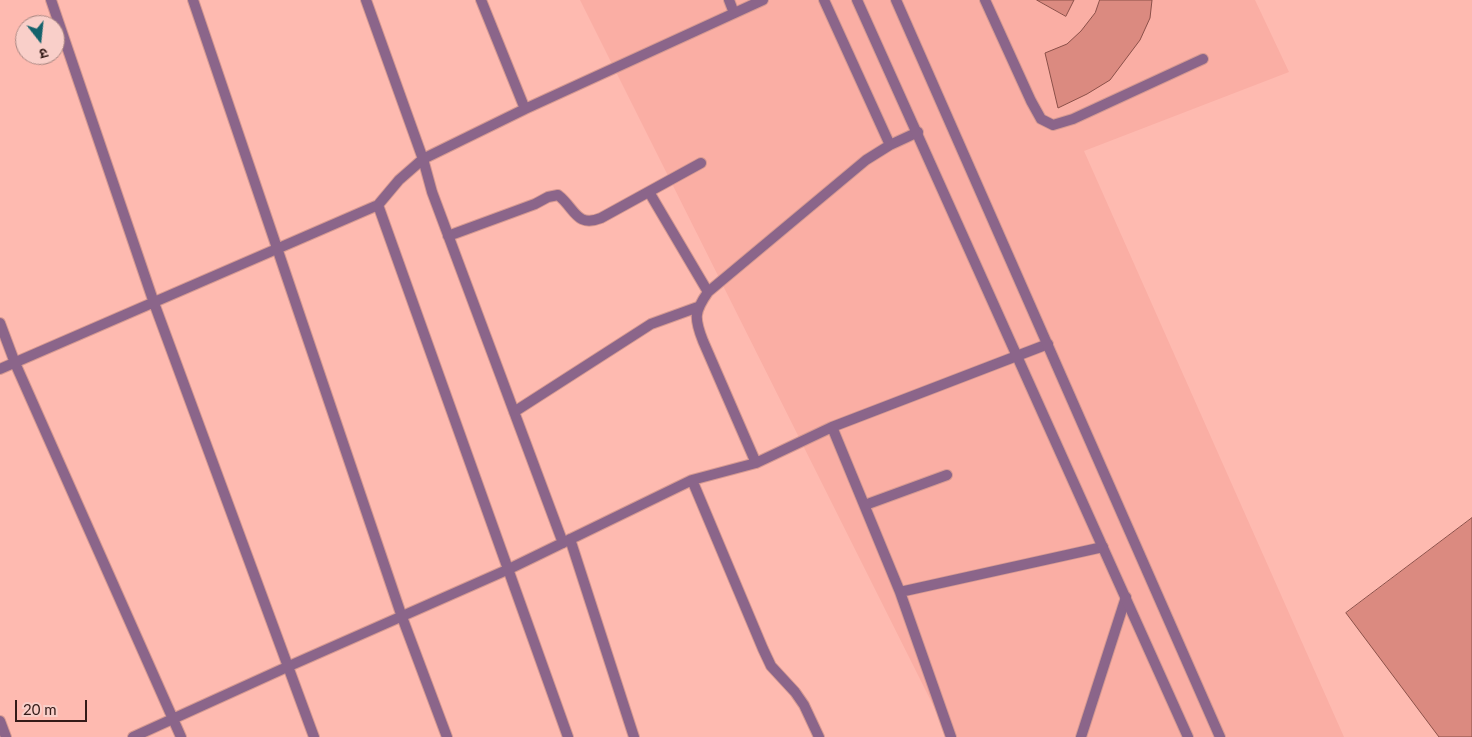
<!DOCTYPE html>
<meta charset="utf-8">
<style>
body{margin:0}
#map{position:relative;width:1472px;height:737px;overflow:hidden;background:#febab0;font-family:Lato,"Noto Sans Devanagari",sans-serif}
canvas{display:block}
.north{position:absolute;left:15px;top:15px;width:50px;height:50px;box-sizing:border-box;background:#f9cfc9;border:1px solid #aa8782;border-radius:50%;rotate:164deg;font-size:14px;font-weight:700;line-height:20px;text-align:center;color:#341b18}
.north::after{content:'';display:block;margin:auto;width:18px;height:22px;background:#14626c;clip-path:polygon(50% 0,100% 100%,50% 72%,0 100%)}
.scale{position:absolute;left:15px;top:700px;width:72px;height:22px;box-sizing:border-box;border:2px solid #341b18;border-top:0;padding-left:6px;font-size:15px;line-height:18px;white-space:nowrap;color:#341b18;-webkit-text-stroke:4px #f9cfc9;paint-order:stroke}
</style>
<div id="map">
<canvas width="1472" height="737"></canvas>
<div class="north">उ</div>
<div class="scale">20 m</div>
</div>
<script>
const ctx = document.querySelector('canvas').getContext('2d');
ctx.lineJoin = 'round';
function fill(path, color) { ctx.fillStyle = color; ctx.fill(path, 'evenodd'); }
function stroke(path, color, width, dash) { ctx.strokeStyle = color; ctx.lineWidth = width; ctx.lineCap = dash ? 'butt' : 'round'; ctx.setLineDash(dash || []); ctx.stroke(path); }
fill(new Path2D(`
 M580 0H1255L1289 72 1084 151 1344 737H949Z`), '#faaea4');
const building = new Path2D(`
 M1037 0H1074L1066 16Z
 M1100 0H1152L1150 18 1140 40 1110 80 1087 94 1058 108 1045 53 1067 44 1081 31 1095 13Z
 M1472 518V737H1439L1346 613Z`);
fill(building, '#db8a80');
stroke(building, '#8b5049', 1);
const service = new Path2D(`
 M985 0 1031 101 1041 119 1053 125 1073 119 1203 59`);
const minor = new Path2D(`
 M51 0 154 303 314 737
 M193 0 402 617 447 737
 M366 0 423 159 432 192 563 543
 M481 0 525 109
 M729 0 734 13
 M824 0 890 145
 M649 192 708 292
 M378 205 568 737
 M448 236 535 204 548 197 558 195C575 208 576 228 601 218L701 163
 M0 323 15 363 181 737
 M0 369 378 205 399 180 423 159 525 109 763 0
 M514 412 651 324 698 307
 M832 427 900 592 951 737
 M756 463 703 341C694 318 694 312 708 292L866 160 890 145 918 132
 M692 480 763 649 771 666 795 692 804 705 819 737
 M865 505 947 475
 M570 539 634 737
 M900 592 1103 547
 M0 721 6 737
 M133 737 287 667 509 569 692 480 756 463 832 427 1048 344
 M1081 737 1126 597`);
const tertiary = new Path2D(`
 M857 0 1188 737
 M896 0 1220 737`);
stroke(service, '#d69a92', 12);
stroke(minor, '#d69a92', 12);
stroke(tertiary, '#d69a92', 12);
stroke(service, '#8b658a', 10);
stroke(minor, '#8b658a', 10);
stroke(tertiary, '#8b658a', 10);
</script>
